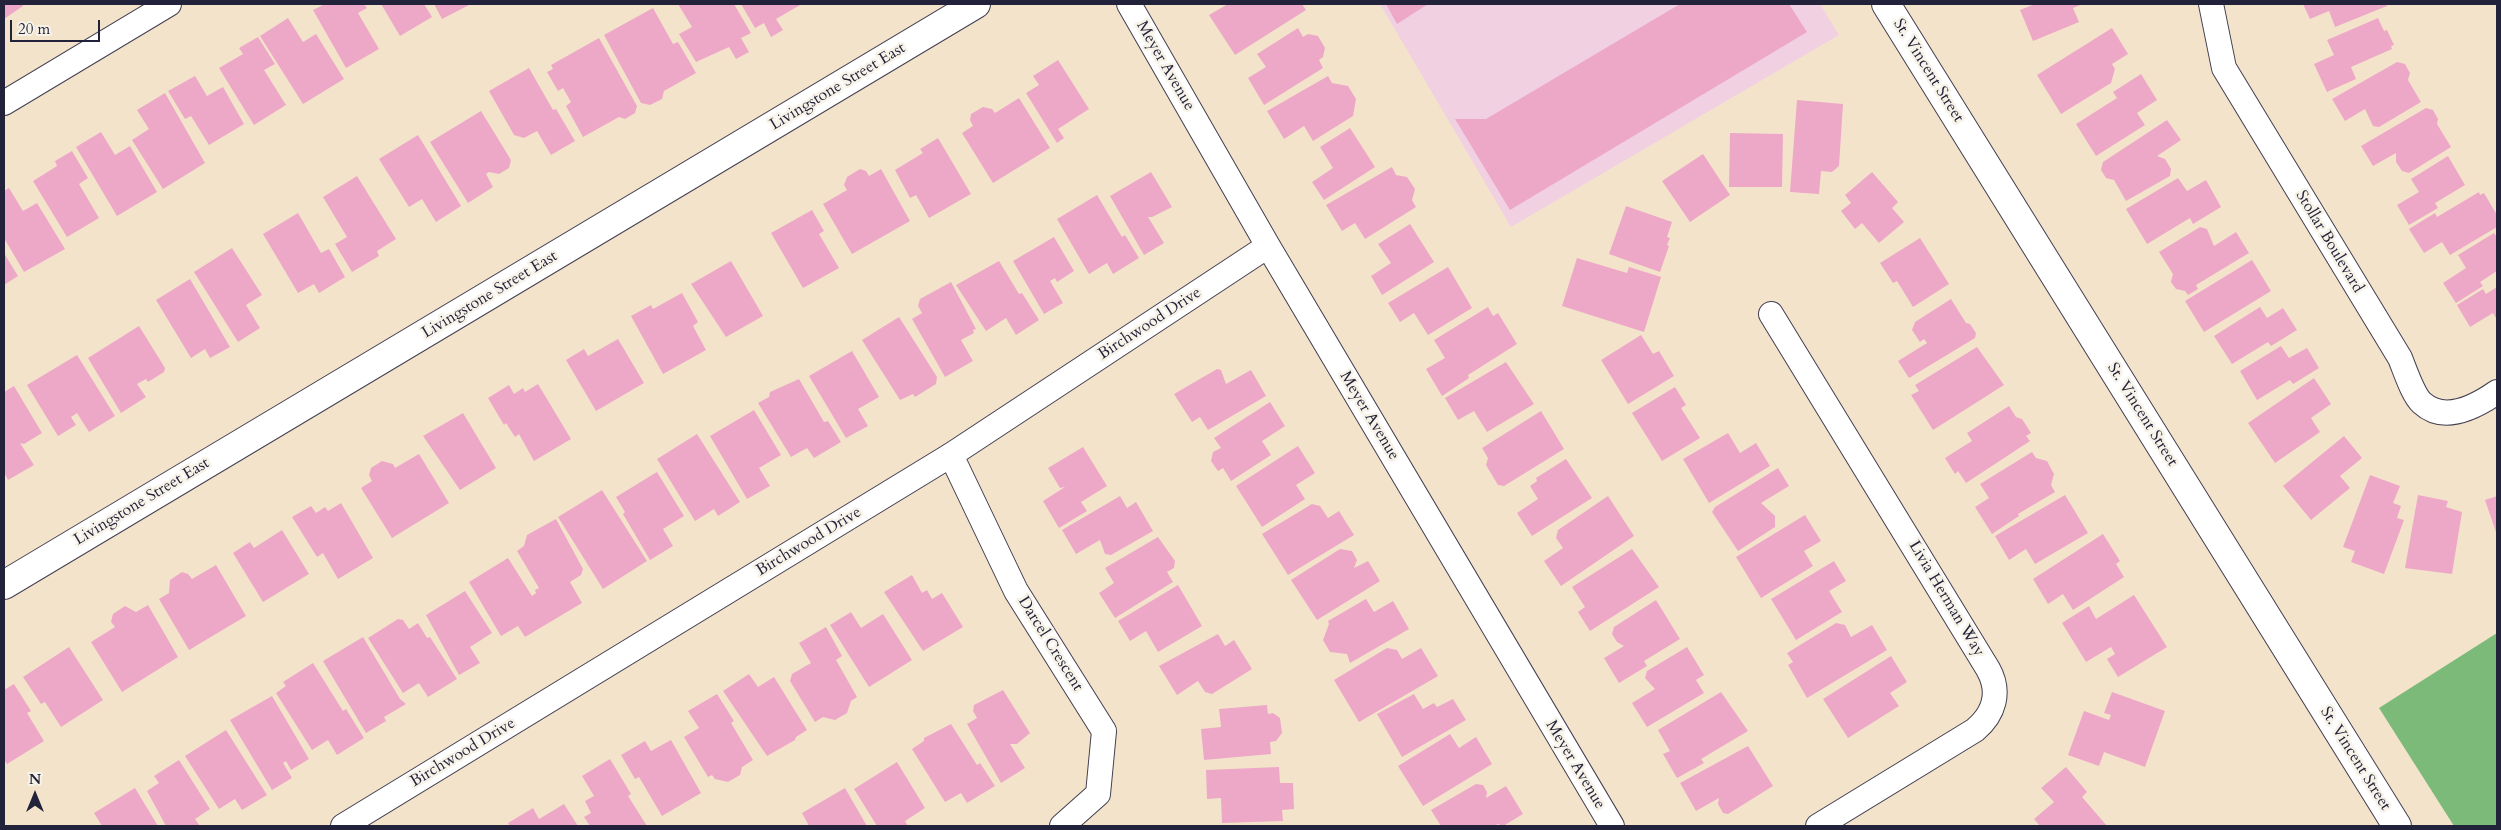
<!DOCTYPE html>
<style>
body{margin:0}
#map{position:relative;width:2501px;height:830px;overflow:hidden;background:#f4e3cb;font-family:Cardo,serif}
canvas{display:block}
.frame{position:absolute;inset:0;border:5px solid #22223b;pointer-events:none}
.north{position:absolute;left:10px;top:770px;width:50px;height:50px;-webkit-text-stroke:4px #f7f3e8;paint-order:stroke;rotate:0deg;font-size:14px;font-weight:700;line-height:20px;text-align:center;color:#22223b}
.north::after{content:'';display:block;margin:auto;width:18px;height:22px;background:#22223b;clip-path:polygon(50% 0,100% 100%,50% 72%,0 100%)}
.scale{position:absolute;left:10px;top:20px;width:90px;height:22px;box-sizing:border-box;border:2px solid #22223b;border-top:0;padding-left:6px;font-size:15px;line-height:18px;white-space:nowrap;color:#22223b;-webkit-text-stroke:4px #f7f3e8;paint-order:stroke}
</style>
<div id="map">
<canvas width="2501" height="830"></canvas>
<div class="frame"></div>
<div class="north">N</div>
<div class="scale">20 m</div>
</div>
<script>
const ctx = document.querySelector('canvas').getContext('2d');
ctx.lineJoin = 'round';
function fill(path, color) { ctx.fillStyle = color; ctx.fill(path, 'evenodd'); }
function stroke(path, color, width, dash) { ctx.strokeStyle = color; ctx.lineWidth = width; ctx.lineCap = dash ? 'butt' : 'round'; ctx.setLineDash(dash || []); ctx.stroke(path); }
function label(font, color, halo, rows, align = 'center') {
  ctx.font = font + ' Cardo,serif'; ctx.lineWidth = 5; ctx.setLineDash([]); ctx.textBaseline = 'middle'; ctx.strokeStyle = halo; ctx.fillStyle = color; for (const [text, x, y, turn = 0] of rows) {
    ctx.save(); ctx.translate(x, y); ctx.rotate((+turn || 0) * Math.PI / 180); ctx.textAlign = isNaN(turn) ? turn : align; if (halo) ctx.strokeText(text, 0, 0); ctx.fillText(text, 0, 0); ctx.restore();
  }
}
fill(new Path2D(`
 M1380 4H1820L1839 35 1511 227Z`), '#f1d0e2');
fill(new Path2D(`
 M2497 633V826H2454L2379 708Z`), '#7cba7a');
fill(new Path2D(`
 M4 4H22L23 6 4 19Z
 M325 4H364L367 8 358 13 379 49 346 68 313 10Z
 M381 4H424L432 17 400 36Z
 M434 4H471L442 19Z
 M678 4H734L751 33 741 38 749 52 736 59 729 47 696 62 679 34 692 27Z
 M741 4H802L776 19 783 30 771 37 764 23 755 28Z
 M1228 4H1302L1306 10 1235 55 1209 15Z
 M1386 4H1428L1397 24Z
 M1680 4H1789L1807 32 1510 210 1455 119H1486Z
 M2035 4H2083L2073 8 2079 22 2033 41 2020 10Z
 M2303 4H2386L2387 6 2335 27 2329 11 2310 19Z
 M653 8 673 44 678 42 696 73 664 91 662 99 650 105 641 103 604 35Z
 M288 18 303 42 316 34 344 79 303 104 260 36Z
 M2378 18 2384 31 2387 30 2394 45 2391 46 2392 49 2351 67 2356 79 2327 92 2314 64 2334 55 2327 40Z
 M1298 28 1303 37 1308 34 1318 36 1325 48 1323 57 1319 60 1323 68 1264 105 1248 78 1266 67 1257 54Z
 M2112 28 2128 54 2112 64 2115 69 2111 83 2061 114 2037 75Z
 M258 37 275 64 264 70 286 105 254 125 219 68 243 54 239 48Z
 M599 38 637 106 635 113 625 119 619 117 583 137 566 106 571 102 563 88 558 91 547 72 553 69 551 65Z
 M1058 60 1089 109 1058 129 1064 138 1057 143 1026 93 1039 85 1033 76Z
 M2397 62 2405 64 2410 73 2408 80 2421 102 2379 127 2373 126 2365 109 2345 121 2332 99Z
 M529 68 553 110 556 109 575 141 551 155 537 131 524 138 514 135 489 91Z
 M2141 74 2157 100 2137 113 2145 125 2096 156 2076 124 2117 98 2113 92Z
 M195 76 207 96 223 87 244 124 209 145 191 116 185 119 168 91Z
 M1328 76 1332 83 1348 86 1356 99 1353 116 1313 141 1304 126 1284 139 1267 111Z
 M165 93 205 163 163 189 132 140 149 129 137 110Z
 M1019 98 1050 148 993 183 962 133 973 126 970 120 971 114 983 107 992 109 995 113Z
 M1797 100 1843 104 1839 166 1832 172 1821 171 1819 194 1790 192Z
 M2426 108 2433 110 2438 119 2437 124 2451 147 2409 173 2402 171 2396 162V153L2373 166 2361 146Z
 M481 111 511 160 509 168 499 174 489 172 486 174 493 187 468 203 430 142Z
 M2167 120 2181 140 2157 156 2165 159 2171 169 2170 176 2126 201 2114 180 2106 178 2101 170 2103 162Z
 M1350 128 1375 167 1324 200 1312 182 1333 168 1320 147Z
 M101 132 115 155 130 146 157 192 117 216 76 147Z
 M1730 133 1783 134 1782 187H1729Z
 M418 135 461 206 436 222 422 199 409 207 379 159Z
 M938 138 971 194 929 218 916 195 910 198 895 170 923 153 920 149Z
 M72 151 88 178 79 184 99 218 67 237 33 181 57 166 55 161Z
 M1703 154 1730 195 1690 222 1662 181Z
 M2448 156 2465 185 2435 203 2438 208 2409 225 2397 205 2419 192 2411 179Z
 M1392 167 1396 175 1407 177 1415 189 1412 200 1416 207 1365 239 1355 223 1342 231 1326 205Z
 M860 169 866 171 869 176 881 169 910 221 852 254 823 204 847 190 844 185 847 177Z
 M1151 172 1172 207 1152 217H1148L1164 243 1144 255 1110 196Z
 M1872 172 1898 202 1892 208 1904 222 1879 243 1862 223 1855 229 1841 211 1851 203 1845 195Z
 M357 176 396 239 377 251 379 256 352 272 335 244 347 237 323 197Z
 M2178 178 2187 191 2206 180 2221 207 2193 224 2190 218 2147 244 2126 209Z
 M9 188 23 211 37 203 65 249 24 272 4 238V191Z
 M2479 192 2480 195 2484 193 2497 215V227L2450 255 2442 242 2424 253 2409 229 2435 213 2437 217Z
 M1097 195 1122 237 1125 235 1139 258 1113 274 1107 263 1089 274 1057 219Z
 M1626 206 1672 222 1667 237 1670 238 1667 245 1669 246 1660 272 1609 254Z
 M812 210 824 231 819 234 839 268 803 288 771 233Z
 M298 213 321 253 329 249 345 277 319 293 314 284 298 293 263 234Z
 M1410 224 1434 262 1382 295 1371 276 1391 263 1378 244Z
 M2200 227 2207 229 2214 246 2236 232 2249 253 2196 285 2198 289 2188 295 2185 291 2176 289 2171 282 2173 274 2159 252Z
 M2494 233 2497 237V271L2480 282 2483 286 2456 303 2443 283 2466 268 2458 255Z
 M1054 237 1074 271 1057 282 1055 278 1050 281 1063 303 1044 314 1013 261Z
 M1920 238 1949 284 1913 307 1897 281 1893 283 1880 263Z
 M232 248 262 295 246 305 260 328 238 342 194 272Z
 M4 253 18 276 4 285Z
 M1577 258 1627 273 1629 267 1661 277 1644 332 1562 306Z
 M2252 260 2271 291 2204 332 2185 301Z
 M731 261 763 316 726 337 691 284Z
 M999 261 1019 294 1022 293 1039 320 1016 335 1006 318 986 331 956 285Z
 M1448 267 1472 308 1428 335 1414 313 1400 322 1388 303Z
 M190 279 230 347 210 358 205 349 191 358 156 300Z
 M951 282 976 329 973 330 974 333 961 340 973 361 945 377 912 319 922 313 918 306 920 299Z
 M2497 287V320L2493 313 2470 327 2457 305 2483 289 2486 294Z
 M682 293 698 322 693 326 706 350 663 374 631 316 651 305 653 309Z
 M1951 299 1966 323 1970 324 1976 333 1975 338 1909 378 1898 361 1927 343 1924 339 1920 342 1912 330 1915 322Z
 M1488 307 1493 316 1498 313 1517 344 1468 375 1469 378 1442 396 1426 369 1445 358 1434 340Z
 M2260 307 2267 318 2283 308 2297 330 2271 346 2268 342 2232 364 2214 336Z
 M899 317 937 377 936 384 915 397 913 394 900 400 862 340Z
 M139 326 165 368 164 372 148 382 146 379 137 384 146 397 121 413 88 358Z
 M1641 335 1653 354 1659 351 1674 376 1628 404 1601 360Z
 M618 339 644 383 596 411 566 360 584 349 588 356Z
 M2281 346 2289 358 2307 348 2319 368 2293 384 2290 380 2257 400 2240 371Z
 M1977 347 2004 385 1933 430 1911 395 1919 391 1915 385Z
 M852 351 879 397 858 409 868 426 846 438 809 376Z
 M77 355 115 416 89 432 77 413 71 417 76 425 58 436 27 385Z
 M1506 362 1534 404 1487 432 1474 411 1458 420 1445 398Z
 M1217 369 1221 370 1226 384 1251 370 1266 396 1208 430 1200 417 1192 422 1174 394Z
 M2314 378 2331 404 2311 418 2320 432 2275 463 2248 423Z
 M799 379 824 422 828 421 841 442 814 458 807 448 791 457 758 403 769 397 770 392Z
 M538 384 571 439 534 461 519 434 515 437 506 423 504 425 488 398 509 385 514 394 523 388 525 392Z
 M14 386 42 433 24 444 20 443 34 465 8 480 4 472V392Z
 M1675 387 1686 405 1681 408 1700 438 1662 461 1632 413Z
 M1270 402 1285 426 1262 441 1271 455 1231 481 1223 468 1218 471 1211 461 1213 452 1221 448 1214 438Z
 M2009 406 2016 417 2022 419 2031 433 2026 436 2030 441 1966 483 1958 471 1955 474 1945 458 1972 441 1967 433Z
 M754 410 781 455 759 468 770 486 747 499 710 436Z
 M1541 411 1564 449 1504 486 1498 485 1486 465 1488 458 1482 448Z
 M463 413 496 468 460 490 423 436Z
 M1728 433 1740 453 1756 443 1770 466 1709 503 1683 459Z
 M697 434 740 502 718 516 714 509 695 521 657 459Z
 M2344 436 2362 458 2340 476 2350 488 2311 520 2283 486Z
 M1298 446 1315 473 1296 485 1305 499 1262 527 1236 486Z
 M1083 447 1107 486 1081 502 1087 511 1059 528 1043 501 1065 487 1060 488 1048 468Z
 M2032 452 2036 458 2047 461 2054 474 2051 485 2055 492 2018 514 2019 516 1992 534 1975 507 1989 498 1980 484Z
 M419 454 449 503 392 538 361 488 372 481 369 475 371 468 382 461 393 464 395 468Z
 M1566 459 1592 498 1532 536 1517 513 1538 499 1530 486 1537 481 1536 478Z
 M1778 468 1789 486 1761 503 1775 516V527L1738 551 1712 512 1715 507Z
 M657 472 684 516 663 529 673 546 650 560 623 514 625 512 616 497Z
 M2370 475 2400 486 2393 503 2401 506 2397 518 2404 520 2384 574 2351 562 2355 551 2343 547Z
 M602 490 647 561 603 589 558 517Z
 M2065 495 2088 533 2035 564 2026 549 2009 560 1995 536Z
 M2418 495 2448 501 2446 507 2462 512 2452 574 2405 568Z
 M1120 496 1127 508 1136 502 1153 531 1111 555 1105 554 1100 540 1076 554 1062 530Z
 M1608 496 1634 536 1561 586 1544 561 1563 548 1556 538 1558 530Z
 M2497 496V535L2485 500Z
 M341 503 373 558 338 579 323 553 317 557 292 517 311 506 316 513 325 507 328 511Z
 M1312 504 1320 506 1328 518 1339 511 1354 535 1288 575 1262 534Z
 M1805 515 1821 541 1804 551 1813 566 1761 598 1736 557Z
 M556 519 583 569 581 575 570 582 582 603 525 637 518 626 501 636 469 582 508 558 532 596 536 593 535 590 539 588 517 551 524 546 527 535Z
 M282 530 309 574 263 602 233 553 250 542 254 548Z
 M2103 534 2120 561 2116 564 2124 577 2073 610 2063 594 2048 604 2033 579Z
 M1158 537 1175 561 1174 568 1167 572 1173 582 1115 618 1099 593 1114 583 1105 568Z
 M1340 549 1352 551 1357 560 1354 568 1368 561 1380 581 1317 620 1291 580Z
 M1632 549 1659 587 1590 631 1578 612 1585 607 1572 587Z
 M1834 561 1846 581 1829 591 1842 612 1796 640 1771 599Z
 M216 565 246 616 189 650 159 599 169 593 170 580 182 572 188 574 192 579Z
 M912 575 922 593 927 590 932 599 942 593 963 627 923 651 884 592Z
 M1178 585 1202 626 1158 652 1146 631 1130 641 1118 621Z
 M465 591 492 633 470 647 480 663 459 675 426 615Z
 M2134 595 2167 647 2118 677 2107 659 2115 654 2111 647 2086 662 2062 623 2089 606 2096 619Z
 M1366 599 1374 612 1393 601 1409 629 1350 663 1347 654 1330 652 1323 640 1329 624 1328 621Z
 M1656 600 1680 639 1644 661 1647 666 1619 683 1604 658 1624 646 1617 642 1612 634 1614 627Z
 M148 605 178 657 122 692 91 642 115 627 111 622 113 614 125 606 136 612Z
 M851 612 861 628 883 614 912 660 869 687 830 625Z
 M398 619 403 620 409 629 418 623 427 638 430 637 457 679 428 697 419 683 403 693 368 638Z
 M1836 623 1845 625 1851 637 1872 625 1887 650 1807 698 1788 665 1793 662 1787 653Z
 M826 627 842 656 836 660 857 697 851 701 847 713 835 720 823 717 815 722 790 681 792 674 811 663 799 643Z
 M1218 634 1225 646 1234 640 1252 669 1212 694 1205 692 1198 681 1177 695 1159 666Z
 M363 637 400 699 406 704 384 717 386 721 366 733 323 661Z
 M69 647 103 700 61 727 45 702 41 704 23 677Z
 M1687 647 1704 675 1696 680 1704 693 1647 727 1632 703 1655 689 1645 678 1647 671Z
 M1387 648 1397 650 1402 659 1421 648 1438 676 1359 722 1334 680Z
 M1891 656 1907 682 1890 693 1899 706 1848 738 1823 699Z
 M313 663 343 711 346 709 364 738 337 755 328 740 312 750 276 693 286 686 283 682Z
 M749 674 758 687 774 677 807 730 796 737 795 740 767 756 723 691Z
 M14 684 31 711 27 713 44 741 7 764 4 759V690Z
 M1003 690 1030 733 1017 744H1010L1025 768 1001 783 967 724 977 718 973 711 974 705Z
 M1721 692 1748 731 1701 759 1704 763 1677 778 1663 754 1670 751 1658 730Z
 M2112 692 2165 711 2145 767 2104 752 2099 766 2068 755 2084 711 2109 720 2111 715 2104 713Z
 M717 694 734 721 731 723 753 760 742 767 740 775 728 782 715 779 712 775 708 777 684 737 699 728 688 711Z
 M1414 694 1423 709 1434 703 1437 707 1453 699 1466 720 1402 757 1377 714Z
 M272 696 309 759 291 770 286 761 283 763 292 778 272 790 230 720Z
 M1267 705 1268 714 1273 713 1280 718 1282 733 1276 741 1270 742 1271 754 1204 760 1201 729 1221 727 1219 709Z
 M951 724 977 765 980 763 995 786 967 803 961 793 945 802 912 749 924 741V738Z
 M226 730 267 795 242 810 235 799 219 809 185 756Z
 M1450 734 1459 748 1476 737 1492 764 1423 806 1398 766Z
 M671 740 701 793 662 816 639 777 635 779 621 755 645 741 651 751Z
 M1748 746 1773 786 1728 814 1723 813 1718 804 1719 798 1696 811 1680 783Z
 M610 759 631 794 628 796 647 826H590L584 817 591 813 585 801 594 796 582 776Z
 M179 760 210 809 195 819 200 826H166L147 791 159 783 154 776Z
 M897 762 925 808 905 821 908 826H877L854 789Z
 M1279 767 1280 783H1293L1294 809 1282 810 1283 821 1222 823 1221 798 1207 799 1206 770Z
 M2066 767 2087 792 2082 797 2107 826H2040L2034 819 2054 802 2041 788Z
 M1476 784 1483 785 1487 792 1486 798 1506 786 1523 814 1503 826 1498 824 1494 826H1441L1431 810Z
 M135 788 158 826H102L94 813Z
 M845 788 867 826H809L802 813Z
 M564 804 578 826H510L508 823 533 808 539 819Z`), '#eda8c8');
const minor = new Path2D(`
 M1129 4 1268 246 1612 826
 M2211 4 2224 68 2400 358C2405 370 2413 395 2422 403 2445 424 2477 406 2497 392
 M4 103 169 4
 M1771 314 1988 669C2001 692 1994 714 1975 730L1818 826
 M951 455 1016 591 1104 731 1098 794 1062 826
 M343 826 951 455 1268 246`);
const tertiary = new Path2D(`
 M4 585 976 4`);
const secondary = new Path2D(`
 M1886 4 2397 826`);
stroke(minor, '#423f51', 26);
stroke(tertiary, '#423f51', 30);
stroke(secondary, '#423f51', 30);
stroke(minor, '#fff', 24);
stroke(tertiary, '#fff', 28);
stroke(secondary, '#fff', 28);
label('16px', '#22223b', '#f7f3e8', [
 ["Meyer Avenue",1165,66,60],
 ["St. Vincent Street",1928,71,58],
 ["Livingstone Street East",838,87,-31],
 ["Stollar Boulevard",2329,242,59],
 ["Livingstone Street East",490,295,-31],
 ["Birchwood Drive",1150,324,-33],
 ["St. Vincent Street",2142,415,58],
 ["Meyer Avenue",1369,416,59],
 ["Livingstone Street East",142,502,-31],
 ["Birchwood Drive",809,542,-31],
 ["Livia Herman Way",1946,599,59],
 ["Darcel Crescent",1050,644,58],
 ["Birchwood Drive",463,753,-31],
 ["St. Vincent Street",2355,759,58],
 ["Meyer Avenue",1575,765,59]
]);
</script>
